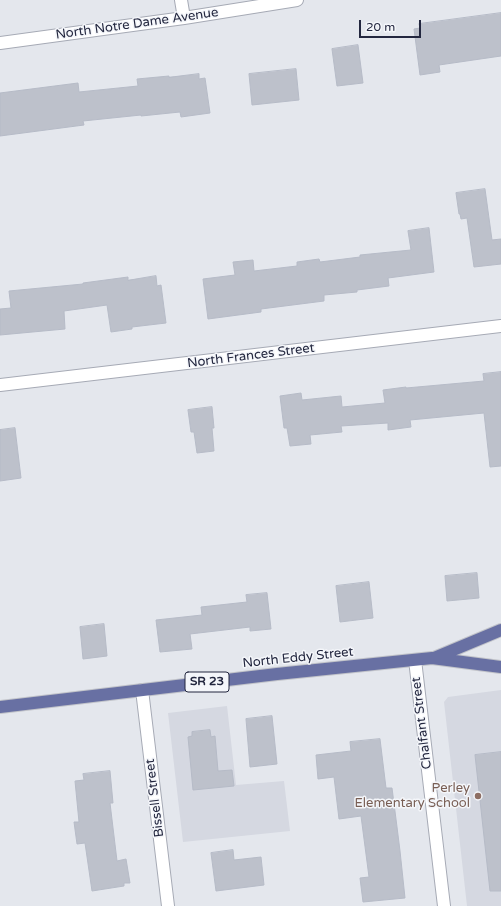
<!DOCTYPE html>
<style>
body{margin:0}
#map{position:relative;width:501px;height:906px;overflow:hidden;background:#e4e7ed;font-family:"Varela Round",sans-serif}
canvas{display:block}
.scale{position:absolute;left:359px;top:20px;width:62px;height:18px;box-sizing:border-box;border:2px solid #23273f;border-top:0;padding-left:5px;font-size:12px;line-height:14px;white-space:nowrap;color:#23273f;-webkit-text-stroke:3px #f4f6fa;paint-order:stroke}
</style>
<div id="map">
<canvas width="501" height="906"></canvas>
<div class="scale">20 m</div>
</div>
<script>
const ctx = document.querySelector('canvas').getContext('2d');
ctx.lineJoin = 'round';
function fill(path, color) { ctx.fillStyle = color; ctx.fill(path, 'evenodd'); }
function stroke(path, color, width, dash) { ctx.strokeStyle = color; ctx.lineWidth = width; ctx.lineCap = dash ? 'butt' : 'round'; ctx.setLineDash(dash || []); ctx.stroke(path); }
function label(font, color, halo, rows, align = 'center') {
  ctx.font = font + ' "Varela Round",sans-serif'; ctx.lineWidth = 3; ctx.setLineDash([]); ctx.textBaseline = 'middle'; ctx.strokeStyle = halo; ctx.fillStyle = color; for (const [text, x, y, turn = 0] of rows) {
    ctx.save(); ctx.translate(x, y); ctx.rotate((+turn || 0) * Math.PI / 180); ctx.textAlign = isNaN(turn) ? turn : align; if (halo) ctx.strokeText(text, 0, 0); ctx.fillText(text, 0, 0); ctx.restore();
  }
}
fill(new Path2D(`
 M501 690V906H467L444 702 448 697Z
 M227 706 236 785 284 781 290 831 183 842 168 713Z`), '#d5d8e1');
const building = new Path2D(`
 M501 13V56L439 65 440 72 420 75 414 29 420 28 419 24Z
 M358 45 363 83 337 86 332 49Z
 M296 69 299 100 252 105 249 74Z
 M199 74V79L205 78 210 113 181 117 180 112 141 116V115L83 121 84 125 0 136V93L78 83 79 92 138 86 137 79 169 76V77Z
 M485 189 492 240 501 239V264L474 267 467 218 461 219 460 214H459L456 193Z
 M429 228 434 272 388 278 389 286 357 290V292L324 295V301L261 309V312L208 319 203 279 235 275 233 262 253 260 254 271 297 266V262L319 259 320 262 360 257V255L411 250 408 231Z
 M156 276 157 286 161 285 166 323 132 327V329L111 332 107 305 64 311 65 329 0 335V309L11 308 9 291 83 284V283L128 277V280Z
 M501 372V466L490 467 484 413 410 420 411 427 388 430V423L341 426 342 432 310 435 311 444 290 446 287 428H284L280 396 301 393 302 400 341 396 342 407 385 403 383 390 406 387V388L484 381 483 374Z
 M212 407 214 428H212L214 451 197 453 194 432H191L188 410Z
 M15 428 21 478 0 481V430Z
 M477 573 479 598 447 601 445 576Z
 M369 582 373 618 340 622 336 586Z
 M267 593 271 629 250 631V627L190 634 192 649 160 652 156 620 202 615 201 607 247 602 246 595Z
 M104 624 107 656 83 659 80 627Z
 M272 716 277 764 250 767 246 719Z
 M210 730 211 737 215 736 218 771 232 770 234 786 193 790 188 737 192 736V732Z
 M380 739 386 788H392L397 827 400 851 405 898 363 902 360 878 369 877 361 816 339 819 334 777 318 779 316 755 351 751 350 742Z
 M501 752V891H490L475 755Z
 M110 771 113 803H110L117 861 126 859 130 883H124V886L92 891 85 843 77 844 74 822H79L75 781 84 780 83 774Z
 M233 850 234 860 261 857 264 885 216 891 211 853Z`);
fill(building, '#bdc1cb');
stroke(building, '#b6bbc7', 1);
const minor = new Path2D(`
 M181 0 184 18
 M0 43 184 18 297 0
 M0 385 501 326
 M415 660 444 906
 M142 690 168 906`);
const major = new Path2D(`
 M434 658 501 630
 M0 707 277 674 432 658 501 667`);
stroke(minor, '#a6aab5', 14);
stroke(major, '#c1c3c9', 14);
stroke(minor, '#fff', 12);
stroke(major, '#6870a3', 12);
for (const [x, y, r, color] of [
 [478,796,4,"#8d6e63"]
]) { const dot = new Path2D(); dot.arc(x, y, r, 0, 2 * Math.PI); ctx.fillStyle = color; ctx.fill(dot); stroke(dot, '#f4f6fa', 1.5); }
for (const [x, y, w] of [
 [207,682,44]
]) { const box = new Path2D(); box.roundRect(x - w / 2, y - 10, w, 20, 3); ctx.fillStyle = '#f4f6fa'; ctx.fill(box); stroke(box, '#23273f', 1); }
label('bold 12px', '#23273f', null, [
 ["SR 23",207,682]
]);
label('13px', '#23273f', '#f4f6fa', [
 ["North Notre Dame Avenue",137,24,-8],
 ["North Frances Street",251,356,-7],
 ["North Eddy Street",298,658,-6],
 ["Chalfant Street",422,723,-97],
 ["Bissell Street",155,798,-97]
]);
label('13px', '#785e54', '#f4f6fa', [
 ["Perley",470,789],
 ["Elementary School",470,804]
], 'right');
</script>
